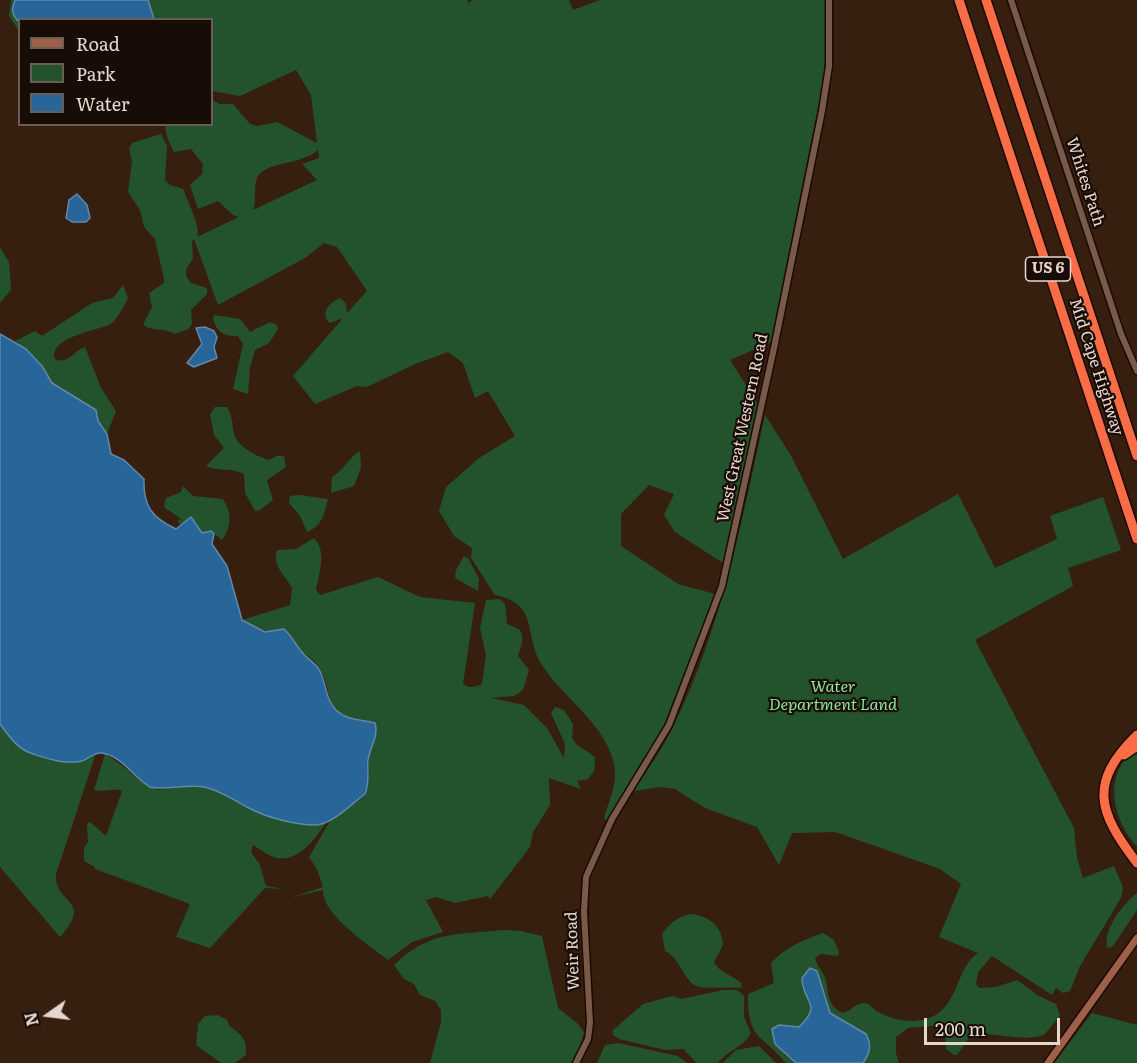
<!DOCTYPE html>
<style>
body{margin:0}
#map{position:relative;width:1137px;height:1063px;overflow:hidden;background:#371f10;font-family:Literata,serif}
canvas{display:block}
.legend{position:absolute;left:18px;top:18px;width:195px;height:108px;box-sizing:border-box;background:#170c06;border:2px solid #6a5d56;margin:0;padding:8px 10px;list-style:none;font-size:18px;color:#e7d6cd}
.legend li{display:flex;align-items:center;gap:12px;height:30px}
.legend b{width:30px;border:2px solid #6a5d56}
.north{position:absolute;left:18px;top:985px;width:60px;height:60px;-webkit-text-stroke:4px #170c06;paint-order:stroke;rotate:256deg;font-size:16px;font-weight:700;line-height:24px;text-align:center;color:#e7d6cd}
.north::after{content:'';display:block;margin:auto;width:21px;height:27px;background:#e7d6cd;clip-path:polygon(50% 0,100% 100%,50% 72%,0 100%)}
.scale{position:absolute;left:924px;top:1018px;width:136px;height:27px;box-sizing:border-box;border:3px solid #e7d6cd;border-top:0;padding-left:8px;font-size:18px;line-height:21px;white-space:nowrap;color:#e7d6cd;-webkit-text-stroke:4px #170c06;paint-order:stroke}
</style>
<div id="map">
<canvas width="1137" height="1063"></canvas>
<ul class="legend">
<li><b style="height:8px;background:#9e6049"></b>Road</li>
<li><b style="height:16px;background:#23532c"></b>Park</li>
<li><b style="height:16px;background:#286699"></b>Water</li>
</ul>
<div class="north">N</div>
<div class="scale">200 m</div>
</div>
<script>
const ctx = document.querySelector('canvas').getContext('2d');
ctx.lineJoin = 'round';
function fill(path, color) { ctx.fillStyle = color; ctx.fill(path, 'evenodd'); }
function stroke(path, color, width, dash) { ctx.strokeStyle = color; ctx.lineWidth = width; ctx.lineCap = dash ? 'butt' : 'round'; ctx.setLineDash(dash || []); ctx.stroke(path); }
function label(font, color, halo, rows, align = 'center') {
  ctx.font = font + ' Literata,serif'; ctx.lineWidth = 4.5; ctx.setLineDash([]); ctx.textBaseline = 'middle'; ctx.strokeStyle = halo; ctx.fillStyle = color; for (const [text, x, y, turn = 0] of rows) {
    ctx.save(); ctx.translate(x, y); ctx.rotate((+turn || 0) * Math.PI / 180); ctx.textAlign = isNaN(turn) ? turn : align; if (halo) ctx.strokeText(text, 0, 0); ctx.fillText(text, 0, 0); ctx.restore();
  }
}
fill(new Path2D(`
 M11 0H15C11 10 12 15 19 22V31L9 16Z
 M148 0H468L467 3 473 0H569L573 10 600 0H825L826 41 824 78 771 342 730 360 758 404 723 563 675 532 664 515 674 494 649 485 621 514V546L678 584 715 594 664 725 607 820 604 818C610 799 619 780 613 760 602 721 563 698 542 665 523 635 540 604 495 595L471 558 472 548 454 536 439 511 446 487 479 458 515 436 488 391 475 398 463 363 448 352 415 364 367 387 357 386 315 404 293 376 343 318 330 323C319 314 330 301 341 298L346 304 347 313 367 291 337 247 324 243 305 258 218 305 194 239 192 242 193 258 186 270V276L191 283 207 288V294L191 310 192 323 189 329 175 334C164 327 153 332 143 325L152 307 149 293 164 283V279L155 239 144 227 140 210 128 192 132 161 129 149 132 143 161 134 167 146 165 180 170 185 183 189C188 202 201 227 197 237L239 217 233 215 218 201 198 209 190 185 202 174 203 164 191 149 174 152 167 137 165 125 212 124V99L219 104H233L250 124 257 126 277 122 317 143 311 95 296 70 240 96 212 91V20L154 19ZM318 150 319 158 302 164 317 180 253 210C257 200 253 188 257 178 264 161 303 165 318 150Z
 M0 247 9 262 11 290 0 303Z
 M123 285 128 298C124 306 118 318 112 323 100 331 48 336 55 359 69 365 73 351 85 347L101 388 116 411 107 434 98 421 95 410 52 383 42 366 26 349 15 341 35 331 42 336 92 303 113 298Z
 M214 315 240 319 250 332 270 322 277 325 278 329 269 343 255 350 250 368 248 394 233 389 243 344 238 336C224 337 217 332 213 319Z
 M215 407H227C232 416 232 420 233 430 235 446 256 456 269 460L277 456H284L286 467 267 480 273 500 260 510 255 511 245 493 244 474C231 467 218 472 206 466L224 448 214 435 210 414Z
 M765 415 790 454 843 559 958 494 995 568 1057 539 1050 516 1103 497 1121 550 1068 568 1073 586 975 640 1074 828 1077 858 1083 878 1114 866 1123 887 1121 898 1080 966 1070 991 1063 993 1056 988 1052 995 992 956 978 972 976 984 979 988 996 987 1017 980 1037 995 1056 1004 1060 1016 1044 1035C1019 1043 994 1030 970 1036L957 1055H954L946 1049 945 1030 941 1025 908 1028 896 1037V1053L899 1063H863L869 1053 866 1034 830 1013 817 971 810 968 802 987C810 1007 819 1007 799 1027L779 1025 785 1055 796 1063H786C760 1032 748 1041 748 994L774 983 771 963C786 947 803 940 823 933L834 940 839 952 838 956 821 954 815 958C817 966 824 973 826 980 828 993 828 1006 842 1013 850 1012 855 1004 863 1003 869 1002 873 1009 878 1012 897 1022 924 1026 941 1011 959 995 958 967 978 953L939 937 961 884 940 869 844 835 835 832 792 833 779 865 757 827 705 808 675 789 660 787 634 791C648 769 663 748 674 725 722 627 742 520 765 415Z
 M360 451 361 468 354 486 331 493 332 477C345 469 349 457 360 451Z
 M183 486 193 496 223 499C232 513 232 526 222 540L211 531 202 533 191 517 183 525 177 522 181 519 164 507 166 498 181 492Z
 M299 495 328 499C324 515 322 526 307 532L300 516 289 503 290 496Z
 M314 538C327 550 319 575 316 590L320 595 378 577 420 597 475 603 463 684C469 689 475 687 482 684L486 655 480 628 486 600 500 599 505 604 507 624 520 630C525 641 521 645 518 656L529 670 523 690 514 696 491 698 524 705 547 728 564 758 565 744 551 713 555 707 564 710 573 724 572 738 576 744 595 757 594 771 588 779 577 781 581 789 549 778 550 805 533 832 530 847 490 899 488 896 455 903 436 897 426 900 443 932 412 942 388 960C369 945 322 915 323 890L293 897 323 887 317 869 309 857 331 819 365 793 368 786 369 756 377 730 369 721C316 718 338 687 314 661 308 655 302 653 297 645L242 620 290 605 292 588C285 575 272 566 277 550L296 549Z
 M464 556 468 558 479 579 478 591 455 578 456 570Z
 M0 724C26 761 48 757 90 758L96 753 56 874C53 904 95 899 60 937L0 867Z
 M1137 749V846C1112 820 1102 771 1137 749Z
 M105 754C117 760 149 789 158 790 164 790 171 786 176 785 186 784 199 785 208 788 248 801 282 831 326 823 316 837 299 862 278 858 269 857 260 849 253 845L251 852 260 865 266 886 285 889 265 888 210 948 176 937 190 904 95 869V867L84 861V848L88 842 87 824 90 822 106 836 122 791C113 787 104 793 94 790Z
 M1137 893V910L1113 946 1107 948C1103 929 1123 904 1137 893Z
 M695 914C711 919 722 926 723 945L714 962C720 974 732 974 742 984L741 988C728 986 708 990 697 986 684 982 682 960 665 951L662 934C672 921 679 915 695 914Z
 M504 930 521 931 542 936 558 1008 578 1024 584 1032 579 1049 571 1063H430L441 1022V1010L435 1001 420 995 414 984 404 979 394 965C430 930 457 935 504 930Z
 M723 990H737L744 996V1017L751 1033C744 1047 728 1050 718 1063H697L683 1049 665 1050 619 1039 613 1035 612 1031 643 1004 672 996 681 999Z
 M1092 1013 1137 1025V1063H1054Z
 M217 1015 227 1020 229 1025C241 1036 247 1037 246 1055L235 1063H221L196 1045 198 1024 205 1016Z
 M618 1043 678 1056 687 1063H597L605 1045Z
 M759 1046 776 1063H723L736 1050Z`), '#23532c');
const water = new Path2D(`
 M15 0H148L154 19 20 20 19 22C12 15 11 10 15 0Z
 M77 194 87 205 90 218 86 222H72L66 218 69 200Z
 M205 327 214 331 217 337 214 347 217 358 194 367 187 363 202 344 196 328Z
 M0 334 26 349 42 366 52 383 96 410 98 421 107 434 111 454 124 460 144 479C143 506 152 518 176 529L191 517 202 533 211 531 214 534 212 544 227 566 242 620 265 632 284 629C292 636 295 644 301 651 307 659 315 662 320 671 326 684 326 700 336 710 347 721 362 719 375 723 379 736 370 747 368 760 367 772 370 782 365 794 351 804 333 824 316 825 295 825 268 818 249 808 235 801 220 790 204 787 187 784 160 791 150 787 134 778 122 756 102 753 94 752 89 759 82 761 65 765 49 759 33 754 17 749 9 736 0 724Z
 M810 968 817 971 830 1013 866 1034C872 1045 870 1053 863 1063H796L775 1044 772 1029 779 1025 799 1027C824 1003 802 1003 802 978Z`);
fill(water, '#286699');
stroke(water, '#6188a9', 1.5);
const tertiary = new Path2D(`
 M1011 0 1121 334 1137 371
 M576 1063 588 1039 590 1023 584 912 586 877 612 819 669 725 722 586 774 348 822 111 829 66V0`);
const secondary = new Path2D(`
 M1048 1063 1137 938`);
const motorway = new Path2D(`
 M959 0 1137 539
 M986 0 1137 456
 M1137 735C1088 783 1098 812 1137 863
 M1124 755 1137 746`);
stroke(tertiary, '#1e0800', 9);
stroke(secondary, '#1e0800', 10);
stroke(motorway, '#1e0800', 12);
stroke(tertiary, '#775a4a', 6);
stroke(secondary, '#9e6049', 7);
stroke(motorway, '#f86d46', 9);
for (const [x, y, w] of [
 [1048,269,45]
]) { const box = new Path2D(); box.roundRect(x - w / 2, y - 12, w, 24, 4.5); ctx.fillStyle = '#170c06'; ctx.fill(box); stroke(box, '#e7d6cd', 1.5); }
label('bold 15px', '#e7d6cd', null, [
 ["US 6",1048,269]
]);
label('16px', '#e7d6cd', '#170c06', [
 ["Whites Path",1085,182,72],
 ["Mid Cape Highway",1096,367,72],
 ["West Great Western Road",743,428,-78],
 ["Weir Road",573,951,-92]
]);
label('italic 16px', '#8ee59b', '#170c06', [
 ["Water",833,687],
 ["Department Land",833,705]
]);
</script>
